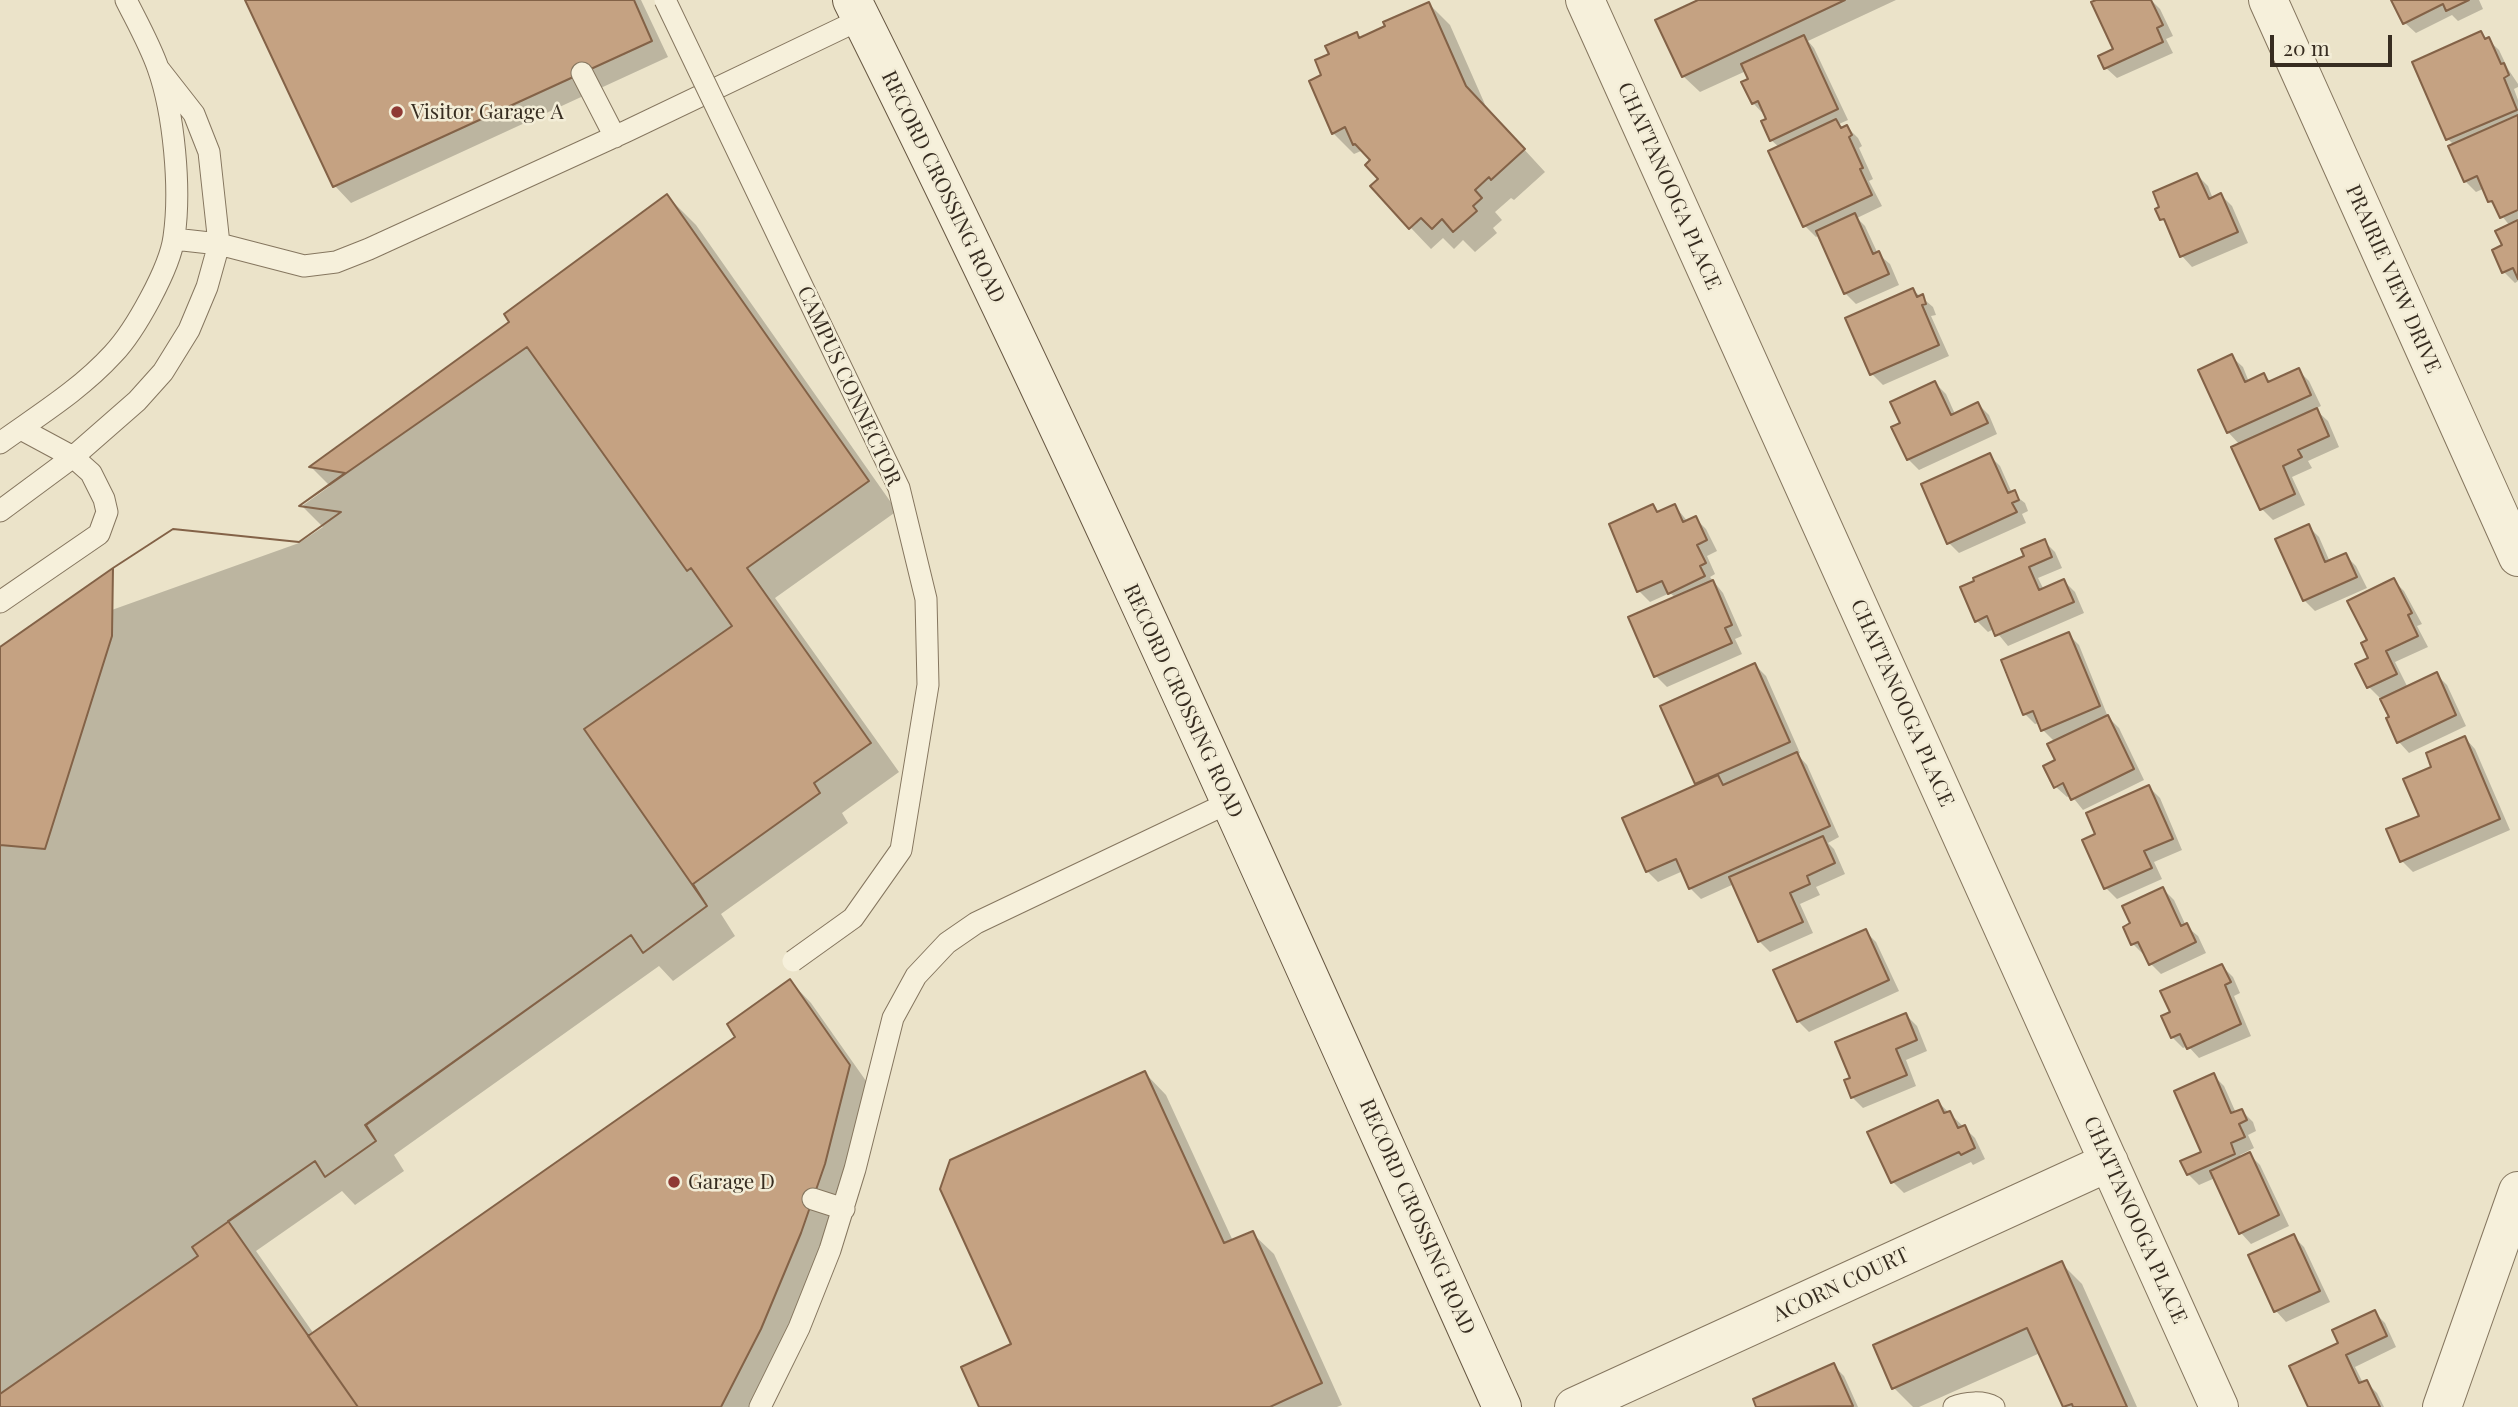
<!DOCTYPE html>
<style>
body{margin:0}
#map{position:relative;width:2518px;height:1407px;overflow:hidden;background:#ebe3c9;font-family:"Playfair Display",serif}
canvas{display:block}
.scale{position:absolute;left:2270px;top:35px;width:122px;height:32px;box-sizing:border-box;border:4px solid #372d21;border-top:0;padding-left:9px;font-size:21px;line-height:24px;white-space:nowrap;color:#372d21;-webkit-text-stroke:5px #f3edd7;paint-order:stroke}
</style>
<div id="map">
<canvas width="2518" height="1407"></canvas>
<div class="scale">20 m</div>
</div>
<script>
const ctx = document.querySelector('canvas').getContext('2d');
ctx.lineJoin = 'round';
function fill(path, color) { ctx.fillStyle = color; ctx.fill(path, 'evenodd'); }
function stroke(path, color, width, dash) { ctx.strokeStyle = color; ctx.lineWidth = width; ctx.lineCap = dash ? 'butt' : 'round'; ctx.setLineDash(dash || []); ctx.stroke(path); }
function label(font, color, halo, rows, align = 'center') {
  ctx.font = font + ' "Playfair Display",serif'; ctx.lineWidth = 5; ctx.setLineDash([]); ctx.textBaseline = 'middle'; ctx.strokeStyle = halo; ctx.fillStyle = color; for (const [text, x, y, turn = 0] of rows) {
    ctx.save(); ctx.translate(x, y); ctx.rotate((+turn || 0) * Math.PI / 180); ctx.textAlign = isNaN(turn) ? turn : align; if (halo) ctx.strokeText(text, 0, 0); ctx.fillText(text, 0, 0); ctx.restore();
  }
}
fill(new Path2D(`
 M247 0H641L668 57 351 203 335 186Z
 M1702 0H1896L1808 41 1814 48 1848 120 1839 124 1844 129 1847 127 1858 138 1862 146 1859 148 1873 179 1869 181 1882 206 1857 218 1865 226 1878 254 1890 264 1899 285 1856 304 1845 293 1820 235 1816 237 1805 226 1779 147 1771 140 1768 119 1753 103 1750 80 1746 71 1700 92 1683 76Z
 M2100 0H2151L2160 9 2173 36 2166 39 2173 53 2117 78 2106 68 2115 50Z
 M2393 0H2479L2483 9 2458 21 2452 15 2416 33 2405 23Z
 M1429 4 1450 25 1487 109 1545 172 1514 200 1511 198 1495 212 1502 220 1493 228 1497 233 1475 252 1463 240 1454 249 1443 238 1431 249 1372 187 1380 180 1371 161 1361 151 1354 154 1333 133 1324 76 1331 55 1356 34 1361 39Z
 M2481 33 2499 50 2508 69 2518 84V87L2514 89 2518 100V281L2515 283 2504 272V246L2510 226 2490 201 2485 188 2476 192 2465 181 2454 145 2448 139Z
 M2197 175 2208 186 2213 199 2221 195 2232 206 2248 243 2192 267 2182 256 2169 227 2162 219Z
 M667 196 696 225 897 511 775 598 899 772 842 813 848 823 721 914 735 936 673 981 659 966 394 1155 404 1171 355 1205 342 1191 256 1251 314 1334 738 1038 790 981 811 1003 871 1088 822 1254 753 1407H0V650L299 543 323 527 302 506 330 486 312 468 512 323Z
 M1913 290 1933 307 1936 315 1931 316 1949 356 1883 385 1872 374 1847 319Z
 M2232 357 2243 367 2249 382 2264 375 2271 382 2298 370 2309 381 2321 406 2315 409 2328 421 2339 447 2308 461 2312 468 2292 477 2305 505 2273 520 2262 509 2240 445 2228 432Z
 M1935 383 1946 394 1955 414 1978 404 1989 415 1997 434 1919 470 1908 459 1902 424Z
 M1989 455 2000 466 2012 493 2025 503 2028 511 2022 514 2026 523 1959 553 1949 543Z
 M1653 506 1660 513 1675 506 1688 522 1695 518 1706 529 1717 551 1707 556 1715 574 1710 577 1723 593 1742 636 1735 639 1742 654 1667 687 1656 676 1676 598 1670 593 1650 602 1639 591 1611 525Z
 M2308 526 2319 537 2330 562 2345 555 2356 566 2367 588 2315 611 2304 600Z
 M2044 541 2055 552 2062 568 2038 578 2044 590 2064 581 2075 592 2084 613 2008 646 1994 629 1988 632 1977 621 2026 557Z
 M2393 580 2404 591 2422 624 2417 626 2428 647 2395 662 2408 688 2436 674 2447 685 2466 726 2409 753 2399 742 2381 697 2380 698 2369 687 2370 641Z
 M2068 634 2079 645 2108 717 2119 728 2144 780 2083 810 2071 795 2067 797 2056 787 2057 761 2055 742 2043 730 2040 723 2035 724 2025 714Z
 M1755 665 1766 676 1800 753 1797 754 1807 765 1839 837 1828 843 1834 849 1845 874 1816 887 1820 895 1800 904 1813 933 1770 952 1759 941 1734 884 1701 899 1690 888 1683 871 1658 882 1647 871 1699 786 1696 783Z
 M2465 738 2475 749 2510 830 2413 872 2402 861 2421 817 2434 768Z
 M2149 787 2160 798 2182 850 2154 862 2162 879 2117 899 2106 888 2098 835Z
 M2163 889 2174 900 2186 926 2198 936 2206 953 2161 974 2150 963 2146 954 2144 955 2133 944 2125 928 2132 924Z
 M1865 931 1876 942 1899 991 1809 1032 1798 1021Z
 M2222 966 2233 977 2240 993 2234 996 2251 1036 2199 1058 2188 1046 2183 1048 2172 1037V1013Z
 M1906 1015 1917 1026 1927 1051 1906 1060 1916 1086 1863 1108 1852 1097V1079Z
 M1145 1073 1166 1095 1233 1241 1252 1233 1274 1254 1342 1405 1337 1407H981Z
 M2213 1075 2224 1086 2236 1113 2242 1111 2253 1122 2256 1131 2248 1135 2254 1148 2240 1155 2242 1158 2249 1154 2260 1165 2289 1226 2251 1244 2241 1233 2215 1178 2199 1185 2188 1174 2203 1153Z
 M1938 1102 1975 1138 1985 1159 1973 1165 1971 1162 1904 1193 1893 1182 1870 1133Z
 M2293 1236 2304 1247 2330 1302 2286 1322 2276 1311Z
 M2061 1263 2082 1284 2137 1407H2065L2040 1353 1919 1407H1913L1894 1388Z
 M2374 1312 2385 1323 2396 1347 2355 1367 2363 1383 2366 1382 2377 1393 2384 1407H2310L2341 1343Z
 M1833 1365 1844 1376 1858 1407H1758L1755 1400Z`), '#0003');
const building = new Path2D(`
 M245 0H634L652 41 333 187Z
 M1698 0H1845L1682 77 1655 20Z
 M2096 0H2151L2163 25 2157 28 2163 42 2104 69 2098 56 2113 49 2091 2Z
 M2391 0H2469L2446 11 2443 4 2403 24Z
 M1429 2 1466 86 1525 149 1491 180 1489 177 1475 190 1482 198 1473 206 1477 211 1453 232 1442 219 1432 229 1421 218 1409 229 1370 186 1378 179 1365 165 1370 160 1355 144 1353 145 1345 127 1332 134 1309 81 1321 75 1315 60 1329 54 1325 46 1357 32 1359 38 1385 26 1383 22Z
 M2481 31 2485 39 2489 37 2501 64 2504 63 2509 75 2504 78 2517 110 2446 140 2412 62Z
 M1804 35 1838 109 1770 141 1761 121 1766 119 1758 101 1752 104 1741 82 1748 79 1741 64Z
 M2518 115V210L2500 218 2492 201 2488 202 2477 176 2464 182 2448 146Z
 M1836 119 1841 128 1847 125 1852 135 1849 137 1863 168 1860 169 1872 195 1803 227 1768 151Z
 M2197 173 2209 199 2221 193 2238 232 2180 257 2164 219 2160 220 2155 209 2159 207 2153 192Z
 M667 194 869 481 747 568 871 743 814 783 820 793 693 884 707 906 643 953 631 935 366 1125 376 1141 325 1177 315 1161 228 1221 358 1407H0V647L113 568 173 529 299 542 341 512 299 506 345 473 309 467 509 322 504 314Z
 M1855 213 1873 254 1879 251 1889 274 1844 294 1816 231Z
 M2518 220V279L2513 268 2502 273 2492 250 2502 245 2495 231Z
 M1913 288 1917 297 1923 294 1926 304 1922 305 1939 345 1870 375 1845 318Z
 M527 347 687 571 691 568 732 626 584 729 707 906 643 953 631 935 365 1125 376 1141 325 1177 315 1161 192 1247 198 1256 0 1394V845L45 849 112 636 113 568 173 529 299 542 341 512 299 506Z
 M2232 354 2245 382 2264 373 2268 382 2299 368 2311 395 2227 433 2198 370Z
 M1935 381 1951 415 1978 402 1988 423 1907 460 1891 427 1900 423 1890 402Z
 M2317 408 2329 436 2298 450 2302 457 2283 466 2295 494 2260 510 2231 447Z
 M1990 453 2008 493 2015 490 2019 500 2012 503 2017 512 1947 544 1921 484Z
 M1653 504 1657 512 1675 504 1683 522 1696 516 1707 540 1697 545 1706 563 1700 566 1705 576 1668 594 1662 581 1637 592 1609 524Z
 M2309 524 2325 562 2346 553 2357 577 2303 601 2275 539Z
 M2045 539 2052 557 2029 567 2039 590 2064 579 2074 602 1995 636 1987 616 1975 622 1960 587 1974 581 1973 578 2024 556 2021 549Z
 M2394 578 2412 613 2408 615 2418 636 2386 651 2397 674 2367 688 2355 664 2368 658 2361 643 2367 640 2347 601Z
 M1713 580 1732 625 1725 628 1732 643 1654 677 1628 617Z
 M2069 632 2100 706 2041 731 2033 711 2023 715 2001 660Z
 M1755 663 1790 742 1695 784 1660 706Z
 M2437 672 2456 715 2397 743 2386 718 2389 717 2380 699Z
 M2108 715 2134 769 2071 800 2063 783 2054 788 2043 766 2055 760 2047 744Z
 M2465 736 2500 819 2400 862 2386 829 2419 816 2403 779 2431 767 2426 753Z
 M1797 752 1830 826 1689 889 1676 859 1646 872 1622 818 1718 775 1723 785Z
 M2149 785 2173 839 2144 851 2152 868 2104 889 2082 840 2095 834 2086 813Z
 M1823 836 1835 863 1807 876 1810 884 1790 893 1803 922 1758 942 1729 877Z
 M2163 887 2181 926 2187 923 2196 942 2149 965 2138 942 2131 945 2123 927 2130 923 2122 906Z
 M1866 929 1889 980 1797 1022 1773 970Z
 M2222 964 2231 982 2225 985 2241 1024 2187 1049 2180 1034 2171 1038 2161 1016 2170 1012 2160 991Z
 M790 979 850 1065 825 1164 801 1233 761 1329 721 1407H358L308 1336 735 1037 727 1024Z
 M1906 1013 1917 1040 1896 1049 1907 1075 1851 1098 1844 1080 1850 1078 1835 1042Z
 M1145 1071 1224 1243 1253 1231 1322 1383 1270 1407H979L961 1367 1011 1344 940 1189 950 1160Z
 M2214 1073 2231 1113 2242 1109 2247 1120 2239 1124 2245 1137 2231 1143 2235 1154 2187 1175 2180 1161 2201 1152 2174 1091Z
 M1938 1100 1944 1113 1950 1111 1958 1128 1965 1125 1975 1148 1961 1155 1959 1152 1891 1183 1867 1132Z
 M2250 1152 2279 1215 2239 1234 2210 1171Z
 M2294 1234 2320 1291 2274 1312 2248 1255Z
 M2062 1261 2127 1407H2073L2072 1404 2063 1407 2027 1328 1892 1389 1873 1345Z
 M2375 1310 2387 1336 2346 1355 2359 1383 2367 1380 2380 1407H2308L2289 1366 2338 1343 2332 1330Z
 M1834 1363 1853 1406 1756 1407 1753 1399Z`);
fill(building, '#c5a282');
stroke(building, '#836247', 2);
const lane = new Path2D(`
 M582 73 615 137
 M174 239 219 244 304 266 336 262 369 249 627 131 861 19
 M0 443C39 415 80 390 113 354 135 331 170 268 174 237 181 189 174 113 158 68 150 45 137 22 126 0
 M0 511 73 457 137 401 163 372 189 330 207 287 219 244 209 152 194 114 158 68
 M0 602 99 534 107 512 104 499 91 473 73 457 21 429
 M813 1199 844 1209
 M760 1407 799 1328 830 1250 855 1169 893 1018 916 976 947 943 976 923 1230 802
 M1954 1407C1965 1402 1984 1401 1994 1407`);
const street = new Path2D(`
 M1585 0 2219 1407
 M2268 0 2518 557
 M1574 1407 2109 1162
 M2442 1407 2518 1191`);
const secondary = new Path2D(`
 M852 0C1083 462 1290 936 1502 1407`);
stroke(lane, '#85765f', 23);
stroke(street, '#85765f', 40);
stroke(secondary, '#675742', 40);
stroke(lane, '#f6f0db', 21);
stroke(street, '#f6f0db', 38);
stroke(secondary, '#f6f0db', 38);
const laneBridge = new Path2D(`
 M665 0 899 488 926 599 928 685 901 850 853 918 793 961`);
stroke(laneBridge, '#85765f', 23, []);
stroke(laneBridge, '#f6f0db', 21);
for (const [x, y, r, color] of [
 [397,112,7,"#8f3934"],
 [674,1182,7,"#8f3934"]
]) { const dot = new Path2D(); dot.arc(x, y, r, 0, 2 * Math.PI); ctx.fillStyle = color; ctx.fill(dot); stroke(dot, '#f3edd7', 2.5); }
label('21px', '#372d21', '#f3edd7', [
 ["Visitor Garage A",411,112],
 ["Garage D",688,1182]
], 'left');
label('21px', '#372d21', '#f3edd7', [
 ["CHATTANOOGA PLACE",1669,186,66],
 ["RECORD CROSSING ROAD",943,187,64],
 ["PRAIRIE VIEW DRIVE",2393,279,66],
 ["CAMPUS CONNECTOR",849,386,65],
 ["RECORD CROSSING ROAD",1183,701,65],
 ["CHATTANOOGA PLACE",1902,703,66],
 ["RECORD CROSSING ROAD",1417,1217,66],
 ["CHATTANOOGA PLACE",2135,1220,66],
 ["ACORN COURT",1841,1285,-25]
]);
</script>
